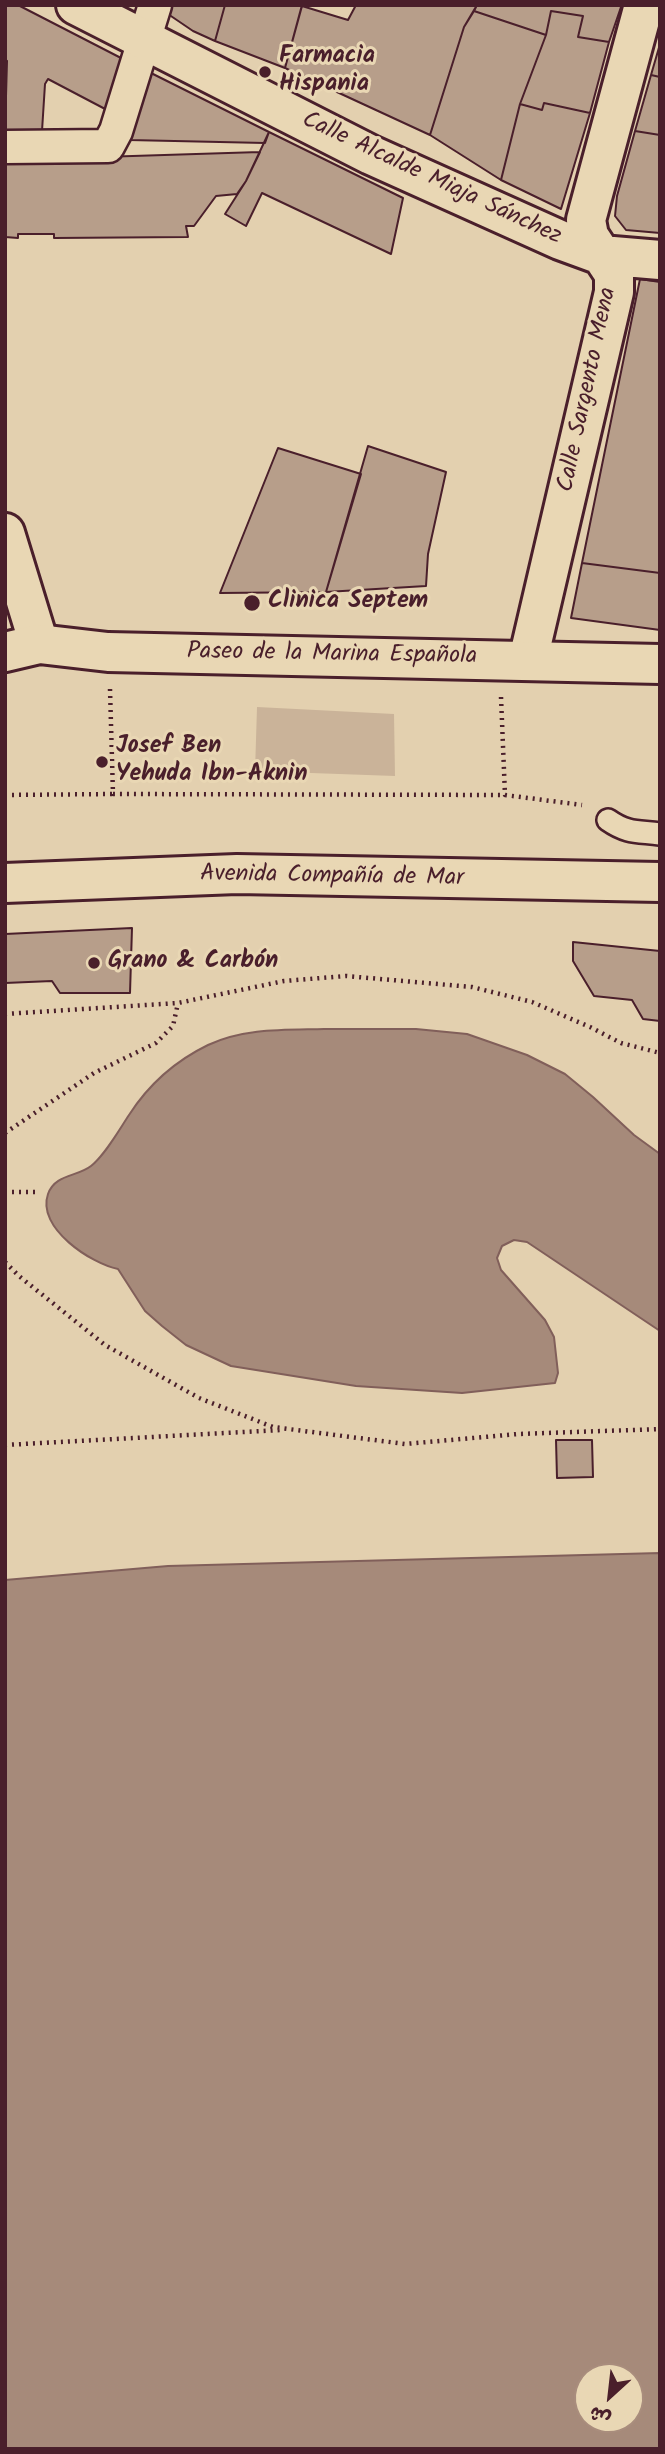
<!DOCTYPE html>
<meta charset="utf-8">
<style>
body{margin:0}
#map{position:relative;width:665px;height:2454px;overflow:hidden;background:#e3d0af;font-family:Kalam,"Playpen Sans Arabic",sans-serif}
canvas{display:block}
.frame{position:absolute;inset:0;border:7px solid #4a1f2b;pointer-events:none}
.north{position:absolute;left:574px;top:2363px;width:70px;height:70px;box-sizing:border-box;background:#e9d7b4;border:2px solid #a98d7d;border-radius:50%;rotate:207deg;font-size:19px;font-weight:700;line-height:28px;text-align:center;color:#4a1f2b}
.north::after{content:'';display:block;margin:auto;width:24px;height:32px;background:#4a1f2b;clip-path:polygon(50% 0,100% 100%,50% 72%,0 100%)}
</style>
<div id="map">
<canvas width="665" height="2454"></canvas>
<div class="frame"></div>
<div class="north">ش</div>
</div>
<script>
const ctx = document.querySelector('canvas').getContext('2d');
ctx.lineJoin = 'round';
function fill(path, color) { ctx.fillStyle = color; ctx.fill(path, 'evenodd'); }
function stroke(path, color, width, dash) { ctx.strokeStyle = color; ctx.lineWidth = width; ctx.lineCap = dash ? 'butt' : 'round'; ctx.setLineDash(dash || []); ctx.stroke(path); }
function label(font, color, halo, rows, align = 'center') {
  ctx.font = font + ' Kalam,sans-serif'; ctx.lineWidth = 6; ctx.setLineDash([]); ctx.textBaseline = 'middle'; ctx.strokeStyle = halo; ctx.fillStyle = color; for (const [text, x, y, turn = 0] of rows) {
    ctx.save(); ctx.translate(x, y); ctx.rotate((+turn || 0) * Math.PI / 180); ctx.textAlign = isNaN(turn) ? turn : align; if (halo) ctx.strokeText(text, 0, 0); ctx.fillText(text, 0, 0); ctx.restore();
  }
}
fill(new Path2D(`
 M257 707 394 714 395 776 255 771Z`), '#cab399');
const water = new Path2D(`
 M324 1029H416L467 1034 527 1055 565 1074 593 1097 634 1135 660 1154V1331L527 1242 514 1240 502 1246 497 1258 501 1270 545 1320 554 1337 558 1373 555 1383 462 1393 356 1386 231 1366 186 1345 162 1326 145 1311 118 1269C92 1264 36 1228 48 1194 55 1174 77 1177 91 1166 105 1155 119 1130 129 1115 149 1084 175 1061 208 1045 245 1028 284 1030 324 1029Z
 M660 1553V2449H5V1580L168 1566ZM588 2377H630V2419H588Z`);
fill(water, '#a68a7a');
stroke(water, '#815f5a', 2);
const building = new Path2D(`
 M5 5H18L121 58 107 110 48 79 45 84 42 131H5L7 61 5 60Z
 M167 5H225L215 41 193 31 165 12Z
 M225 5H302L285 68 215 41Z
 M356 5H477L464 27 430 135 285 68 302 6 348 20Z
 M477 5H619L621 7 609 42 578 37 583 16 551 11 546 35 474 11Z
 M474 11 546 35 520 104 501 180 430 135 464 27Z
 M551 11 583 16 578 37 609 42 590 113 544 103 542 110 520 104 546 35Z
 M660 44V77L651 75Z
 M149 72 269 132 265 143 129 140Z
 M651 75 660 77V135L635 131Z
 M544 103 590 113 561 209 501 180 520 104 542 110Z
 M635 131 660 135V233L626 230 615 216 617 196Z
 M269 132 403 198 391 254 262 193 246 226 225 214 246 181Z
 M260 152 246 181 237 194 216 196 194 226H186L188 237 54 238V234H18V238L5 237V160Z
 M640 279 660 282V573L582 563Z
 M368 446 446 472 428 554 426 586 326 592Z
 M278 448 361 474 326 592 220 593Z
 M582 563 660 573V630L571 618Z
 M132 928 130 993H60L52 981 5 983V934Z
 M573 942 660 951V1021L643 1019 632 1000 594 996 573 961Z
 M556 1440H592L593 1477 557 1478Z`);
fill(building, '#b79e8a');
stroke(building, '#4a1f2b', 2);
const service = new Path2D(`
 M608 820C628 834 638 831 660 834`);
const pedestrian = new Path2D(`
 M5 147 108 146 116 131 155 5`);
const minor = new Path2D(`
 M76 5 371 155 560 240 601 255 660 260
 M5 533 39 644
 M528 660 614 292V274L589 236 586 220 644 5`);
const tertiary = new Path2D(`
 M5 883 237 874 660 882`);
const secondary = new Path2D(`
 M5 652 39 644 108 652 660 664`);
stroke(service, '#4a1f2b', 26);
stroke(pedestrian, '#4a1f2b', 37);
stroke(minor, '#4a1f2b', 44);
stroke(tertiary, '#4a1f2b', 44);
stroke(secondary, '#4a1f2b', 44);
stroke(new Path2D(`
 M110 689 113 794 505 795
 M501 697 505 795 582 805
 M5 795 113 794
 M5 1014 178 1003 284 981 346 976 472 987 532 1002 590 1027 621 1043 660 1053
 M5 1133 94 1073 156 1043 173 1026 178 1003
 M5 1192H39
 M5 1262 19 1276 105 1345 199 1398 273 1427 405 1444 518 1434 660 1429
 M5 1445 280 1430`), '#4a1f2b', 4.5, [2, 5]);
stroke(service, '#e9d7b4', 21);
stroke(pedestrian, '#e9d7b4', 32);
stroke(minor, '#e9d7b4', 38);
stroke(tertiary, '#e9d7b4', 38);
stroke(secondary, '#e9d7b4', 38);
for (const [x, y, r, color] of [
 [265,72,7,"#4a1f2b"],
 [252,603,9,"#4a1f2b"],
 [102,762,7,"#4a1f2b"],
 [94,963,7,"#4a1f2b"]
]) { const dot = new Path2D(); dot.arc(x, y, r, 0, 2 * Math.PI); ctx.fillStyle = color; ctx.fill(dot); stroke(dot, '#e9d7b4', 2.5); }
label('bold 24px', '#4a1f2b', '#e9d7b4', [
 ["Farmacia",279,58],
 ["Hispania",279,86],
 ["Clinica Septem",268,603],
 ["Josef Ben",116,748],
 ["Yehuda Ibn-Aknin",116,776],
 ["Grano & Carbón",108,963]
], 'left');
label('24px', '#4a1f2b', '#e9d7b4', [
 ["Calle Alcalde Miaja Sánchez",431,180,25],
 ["Calle Sargento Mena",589,390,-78],
 ["Paseo de la Marina Española",332,656,1],
 ["Avenida Compañía de Mar",332,878,1]
]);
</script>
